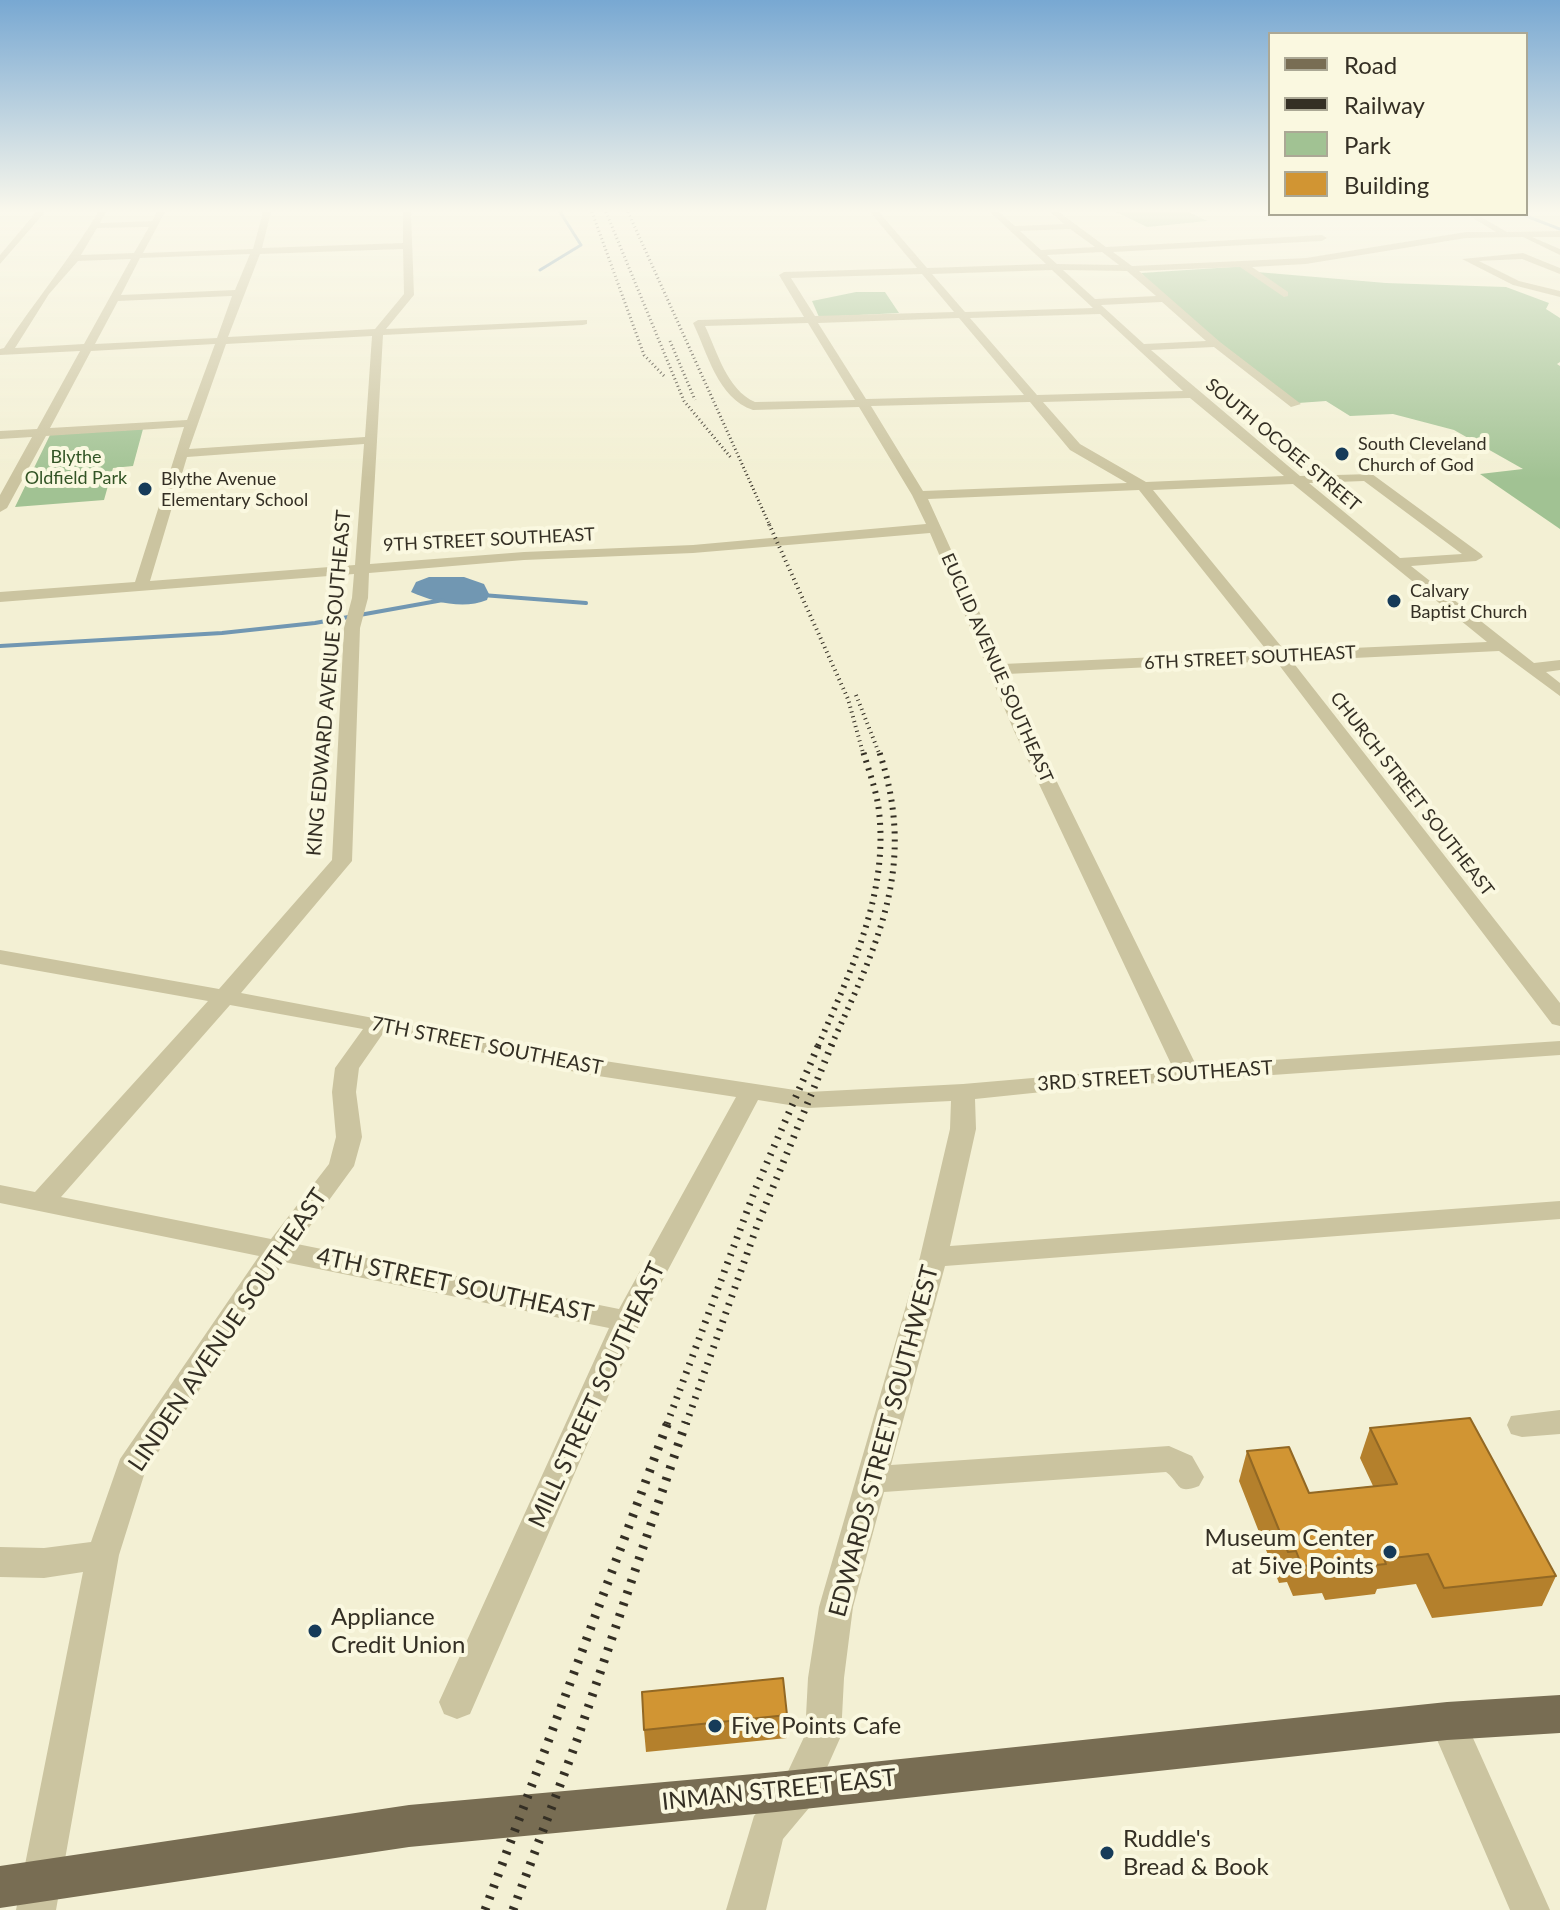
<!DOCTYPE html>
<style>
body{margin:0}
#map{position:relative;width:1560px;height:1910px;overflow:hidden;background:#f3f0d4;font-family:Lato,sans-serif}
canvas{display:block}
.legend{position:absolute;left:1268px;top:32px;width:260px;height:184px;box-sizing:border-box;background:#faf8e0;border:2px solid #aba895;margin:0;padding:10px 14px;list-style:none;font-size:24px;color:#342f24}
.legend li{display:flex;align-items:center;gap:16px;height:40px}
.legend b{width:40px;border:2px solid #aba895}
</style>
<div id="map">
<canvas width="1560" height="1910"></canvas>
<ul class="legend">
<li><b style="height:10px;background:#786d53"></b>Road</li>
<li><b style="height:10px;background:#342f24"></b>Railway</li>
<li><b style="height:22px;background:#a1c293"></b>Park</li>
<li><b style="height:22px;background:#d19533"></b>Building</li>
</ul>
</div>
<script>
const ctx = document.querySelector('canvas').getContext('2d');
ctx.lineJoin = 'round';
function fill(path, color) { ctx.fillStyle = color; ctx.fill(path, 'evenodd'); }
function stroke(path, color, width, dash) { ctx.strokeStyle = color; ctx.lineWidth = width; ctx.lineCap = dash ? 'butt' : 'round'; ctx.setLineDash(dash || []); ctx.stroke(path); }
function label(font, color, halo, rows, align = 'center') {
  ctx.font = font + ' Lato,sans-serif'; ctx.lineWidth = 8; ctx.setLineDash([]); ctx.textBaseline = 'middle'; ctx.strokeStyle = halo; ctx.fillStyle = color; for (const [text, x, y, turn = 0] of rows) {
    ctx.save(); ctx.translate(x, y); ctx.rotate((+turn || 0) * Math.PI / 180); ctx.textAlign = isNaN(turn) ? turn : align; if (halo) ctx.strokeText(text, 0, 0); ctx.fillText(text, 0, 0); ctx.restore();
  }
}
fill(new Path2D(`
 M1116 212H1188L1208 221 1147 227Z
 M1248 266 1257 272 1386 283 1506 287 1549 303 1546 309 1560 318V362L1557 364 1560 366V529L1480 474 1523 469 1454 430 1393 414 1350 416 1326 401 1298 403 1184 315 1141 273Z
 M856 292H885L899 313 819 317 812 301Z
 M143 429 133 466 113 468 104 500 15 507 50 435Z`), '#a1c293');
fill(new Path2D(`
 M429 577H464L484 584 489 594 487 600C463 610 434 602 411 592L416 582Z`), '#7197b2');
stroke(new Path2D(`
 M1521 214 1560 229
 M540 270 581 245 560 212`), '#7197b2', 3);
stroke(new Path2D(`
 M482 595 586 603
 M0 646 222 633 315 623 443 600`), '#7197b2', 4);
fill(new Path2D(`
 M36 212H45L0 264V255Z
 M98 212H106L100 223 152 221 157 212H165L143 253 253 249 263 212H271L262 248 403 243V212H411L414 295 386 329 587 320V324L583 325 383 335 370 564 524 552 693 545 926 524 912 495 859 407 753 410C718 399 707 352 693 323L698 320 804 317 779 275 784 272 917 268 870 212H879L927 268 1046 264 990 212H999L1015 226 1064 224 1050 212H1059L1106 247 1322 235 1327 238 1322 241 1113 252 1132 266 1306 258 1466 232H1496L1466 214H1476L1507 232 1560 231V237H1532L1560 249V255L1523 237 1466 238 1306 264 1252 267 1288 292V296L1284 297 1240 267 1139 271 1220 342 1301 404 1291 407 1214 347 1151 350 1300 476 1372 474 1481 554 1483 557 1476 561 1411 566 1534 663 1560 660V670L1546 672 1560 683V696L1499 651 1292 661 1560 1003V1026L1552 1024 1276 661 1007 674 1032 731 1196 1065 1560 1041V1055L1071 1089 975 1099 976 1129 950 1246 1560 1201V1219L945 1266 891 1465 1169 1446 1192 1456 1204 1477 1199 1486C1175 1495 1181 1483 1166 1472L884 1492 853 1607 844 1678 841 1736 809 1808 783 1839 766 1910H726L754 1816 783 1782 805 1735 808 1678 819 1607 920 1257 950 1129 951 1101 808 1108 758 1100 641 1321 470 1714 457 1719 444 1714 439 1702 609 1328 284 1262 145 1472 119 1555 56 1910H16L83 1572 44 1578 0 1577V1547L44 1548 91 1542 120 1459 259 1256 0 1203V1185L35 1192 208 1001 0 964V950L219 989 332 860 344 628 352 598 354 574 0 602V592L135 582 184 427 46 436 7 508 0 512V495L32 437 0 439V431L37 429 80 351 0 355V349L4 348C34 302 71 258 98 212ZM149 227 134 253 81 255 97 228ZM1070 229 1095 247 1041 250 1020 231ZM403 249 404 294 375 329 228 337 260 254ZM1102 252 1119 265 1057 264 1047 255ZM250 254 235 290 121 295 140 258ZM131 259 84 344 15 348 49 294 78 261ZM1052 270 1093 308 965 312 932 274ZM1063 270 1127 271 1156 296 1095 299ZM922 274 954 312 815 316 791 278ZM232 296 217 338 95 344 118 301ZM1162 302 1206 341 1144 344 1101 305ZM1100 314 1183 391 1037 395 970 318ZM959 318 1024 395 866 399 818 323ZM808 323 855 400 755 402C727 390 717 351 705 326ZM372 336 365 437 189 449 226 344ZM215 344 187 420 50 428 91 351ZM1190 398 1284 476 1146 482 1080 444 1043 402ZM1030 402 1070 450 1127 483 923 491 871 406ZM364 444 355 565 150 581 187 457ZM1364 481 1462 554 1400 558 1309 483ZM1293 484 1487 642 1285 651 1153 490ZM1139 490 1268 652 1003 664 928 499ZM930 533 1014 731 1172 1066 963 1084 808 1092 585 1058 241 993 352 861 360 628 368 598 369 573 524 560 693 553ZM230 1005 363 1029 335 1068 332 1092 336 1137 329 1164 271 1239 61 1197ZM384 1032 585 1074 736 1097 619 1309 297 1244 354 1166 362 1137 356 1092 359 1068Z
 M1523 253 1560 268V274L1522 259 1479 261 1519 281 1560 291V297L1513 285 1462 259Z
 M1560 1410V1434L1522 1437 1511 1434 1507 1425 1511 1416Z
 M1447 1704 1460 1709 1550 1910H1510L1429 1721 1434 1709Z`), '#cbc4a0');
fill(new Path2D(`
 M1560 1695V1733L1447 1740 776 1812 409 1847 0 1908V1866L409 1805 776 1772 1447 1702Z`), '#786d53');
stroke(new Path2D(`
 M592 212 644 355 666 378
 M606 212 684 401 732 459
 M628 212 770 526
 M670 341 695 400`), '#342f24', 3, [1, 3]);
stroke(new Path2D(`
 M769 524 848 699 863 753
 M856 695 879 753`), '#342f24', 4, [1, 4]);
stroke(new Path2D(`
 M818 1046C851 970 891 890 878 804 875 787 868 768 863 751
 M831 1046C878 942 918 866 879 751`), '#342f24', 6, [2, 6]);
stroke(new Path2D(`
 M667 1424 755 1190 819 1044
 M686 1424 757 1226 832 1044`), '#342f24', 7, [2, 7]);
stroke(new Path2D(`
 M485 1910 668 1422
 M513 1910 577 1740 686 1422`), '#342f24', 9, [3, 9]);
fill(new Path2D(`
 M1370 1428 1556 1576 1542 1606 1432 1618 1416 1584 1377 1589 1375 1594 1325 1600 1322 1593 1293 1596 1287 1582 1279 1583 1239 1481 1247 1451 1309 1493 1373 1486 1360 1458Z
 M787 1715V1738L646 1752 644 1730Z`), '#b4802c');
const building = new Path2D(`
 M1470 1418 1556 1576 1444 1588 1428 1554 1384 1559 1386 1564 1335 1569 1332 1563 1302 1566 1296 1551 1288 1552 1247 1451 1289 1447 1309 1493 1397 1484 1370 1428Z
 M783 1678 787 1715 644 1730 642 1692Z`);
fill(building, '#d19533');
stroke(building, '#926824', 2);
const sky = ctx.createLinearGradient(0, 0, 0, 479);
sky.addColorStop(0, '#78a8d2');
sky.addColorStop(0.44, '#faf8ec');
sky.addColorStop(1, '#faf8ec00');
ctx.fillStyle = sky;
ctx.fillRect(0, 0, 1560, 479);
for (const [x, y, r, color] of [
 [1342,454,8,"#163b59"],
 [145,489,8,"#163b59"],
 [1394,601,8,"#163b59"],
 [1390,1552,8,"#163b59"],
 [315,1631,8,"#163b59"],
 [715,1726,8,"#163b59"],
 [1107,1853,8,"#163b59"]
]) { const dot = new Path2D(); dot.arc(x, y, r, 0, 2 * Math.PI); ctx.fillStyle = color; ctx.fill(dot); stroke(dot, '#faf8e0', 3); }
label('18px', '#342f24', '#faf8e0', [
 ["South Cleveland",1358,444],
 ["Church of God",1358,465],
 ["Blythe Avenue",161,479],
 ["Elementary School",161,500],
 ["Calvary",1410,591],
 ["Baptist Church",1410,612]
], 'left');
label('18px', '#342f24', '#faf8e0', [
 ["SOUTH OCOEE STREET",1283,445,40],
 ["9TH STREET SOUTHEAST",489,540,-3],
 ["6TH STREET SOUTHEAST",1250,658,-3],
 ["EUCLID AVENUE SOUTHEAST",997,668,66],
 ["CHURCH STREET SOUTHEAST",1412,794,52]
]);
label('18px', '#325425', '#faf8e0', [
 ["Blythe",76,457],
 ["Oldfield Park",76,478]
]);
label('20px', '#342f24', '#faf8e0', [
 ["KING EDWARD AVENUE SOUTHEAST",329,683,-85],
 ["7TH STREET SOUTHEAST",487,1046,11],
 ["3RD STREET SOUTHEAST",1155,1076,-4]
]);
label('24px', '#342f24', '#faf8e0', [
 ["4TH STREET SOUTHEAST",455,1285,12],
 ["LINDEN AVENUE SOUTHEAST",228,1330,-56],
 ["MILL STREET SOUTHEAST",597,1395,-65],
 ["EDWARDS STREET SOUTHWEST",884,1441,-75],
 ["INMAN STREET EAST",779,1790,-6]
]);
label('24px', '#342f24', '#faf8e0', [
 ["Museum Center",1374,1538,"right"],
 ["at 5ive Points",1374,1566,"right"],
 ["Appliance",331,1617],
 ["Credit Union",331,1645],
 ["Five Points Cafe",731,1726],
 ["Ruddle's",1123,1839],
 ["Bread & Book",1123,1867]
], 'left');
</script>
